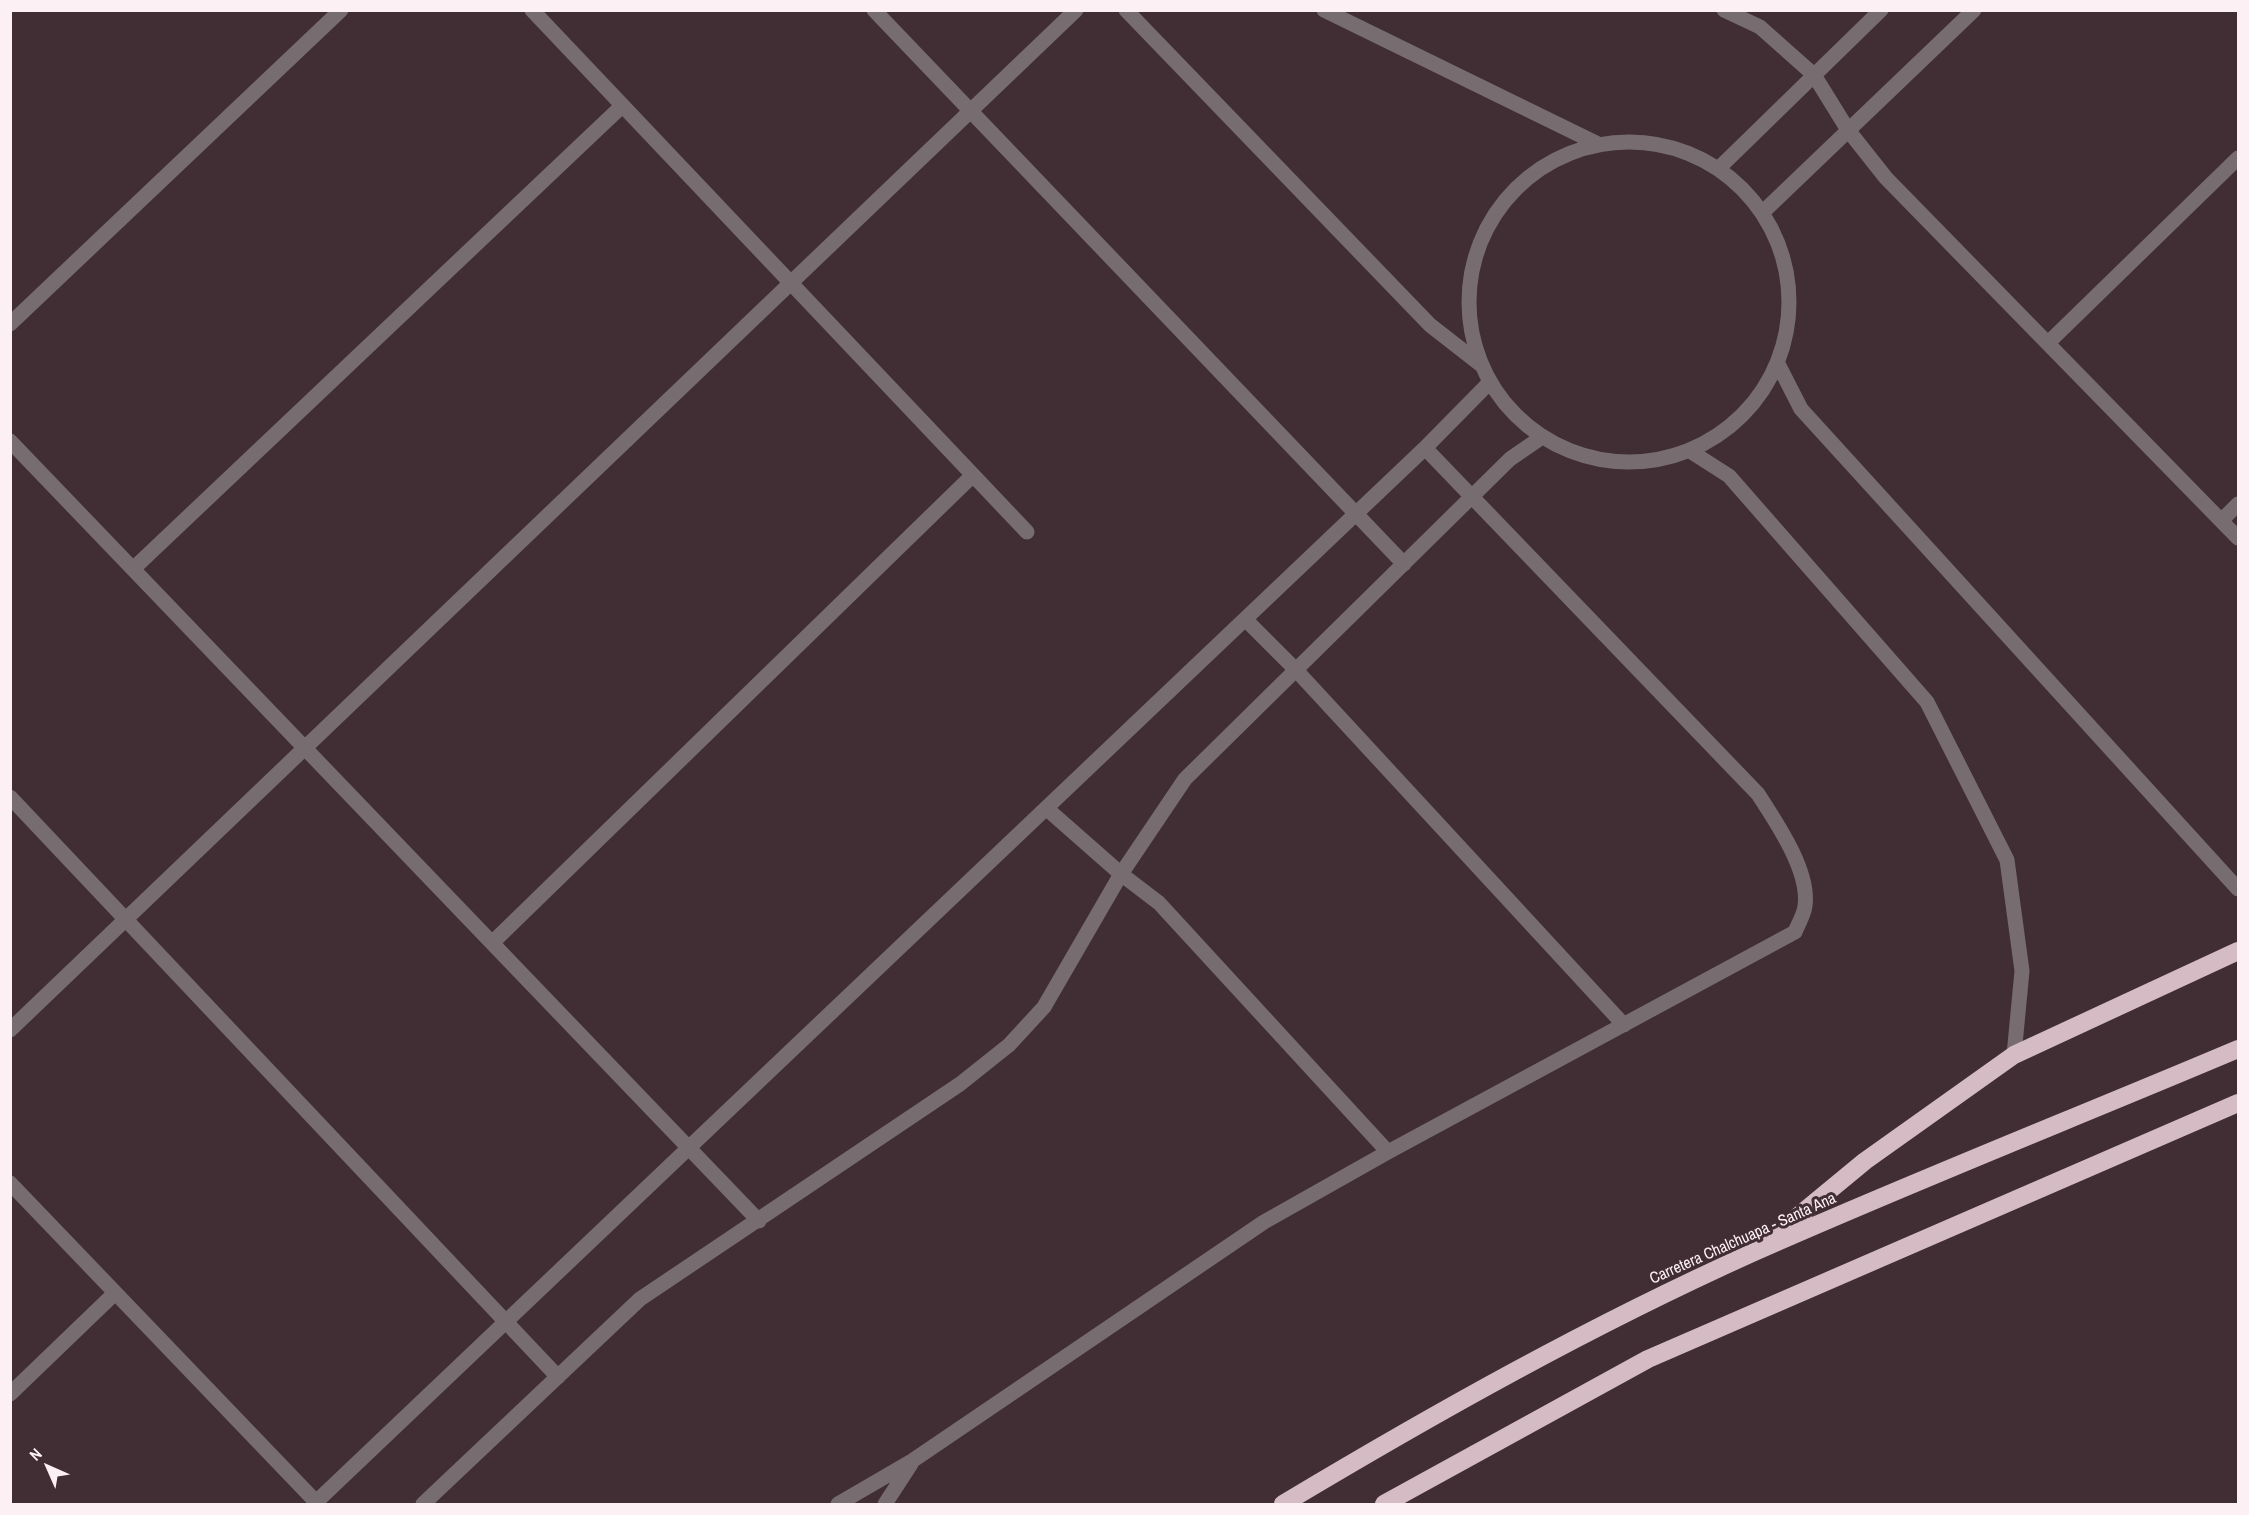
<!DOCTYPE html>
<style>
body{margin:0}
#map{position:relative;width:2249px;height:1515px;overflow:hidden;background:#412d34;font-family:"Archivo Narrow",sans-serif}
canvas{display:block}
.frame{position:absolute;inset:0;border:12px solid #fdf0f4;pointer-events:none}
.north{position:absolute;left:18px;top:1437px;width:60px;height:60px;-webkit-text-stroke:4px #412d34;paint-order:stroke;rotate:315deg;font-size:16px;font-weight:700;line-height:24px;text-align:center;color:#fdf0f4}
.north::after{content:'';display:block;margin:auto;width:21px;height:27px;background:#fdf0f4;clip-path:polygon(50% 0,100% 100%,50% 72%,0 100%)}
</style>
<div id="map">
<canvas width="2249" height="1515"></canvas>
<div class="frame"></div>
<div class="north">N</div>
</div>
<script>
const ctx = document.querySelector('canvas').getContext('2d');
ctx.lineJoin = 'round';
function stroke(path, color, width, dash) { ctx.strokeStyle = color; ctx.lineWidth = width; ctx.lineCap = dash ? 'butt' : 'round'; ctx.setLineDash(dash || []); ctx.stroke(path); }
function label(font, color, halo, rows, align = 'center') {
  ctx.font = font + ' "Archivo Narrow",sans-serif'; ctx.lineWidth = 6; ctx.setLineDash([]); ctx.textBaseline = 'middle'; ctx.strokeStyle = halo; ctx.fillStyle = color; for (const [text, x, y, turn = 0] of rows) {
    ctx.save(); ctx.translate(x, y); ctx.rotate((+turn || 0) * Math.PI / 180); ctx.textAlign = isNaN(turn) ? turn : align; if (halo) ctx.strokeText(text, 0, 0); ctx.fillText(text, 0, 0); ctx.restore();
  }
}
stroke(new Path2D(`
 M532 10 1027 532
 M874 10 1404 564
 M1126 10 1430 325 1480 364
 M1324 10 1598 144
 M1724 10 1760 27 1814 75 1848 130 1886 178 2238 538
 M1469 302a160 160 0 1 1 320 0a160 160 0 1 1-320 0Z
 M1719 168 1881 10
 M1763 212 1974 10
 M10 324 341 10
 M2048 343 2238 158
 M1778 364 1801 409 2238 889
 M10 441 759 1221
 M1690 451 1729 476 1927 702 2007 860 2022 971 2014 1055
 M2222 520 2238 504
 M133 569 622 106
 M1245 619 1296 670 1624 1025
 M10 797 558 1377
 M1046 808 1121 874 1159 903 1388 1152
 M492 943 973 475
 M10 1030 1076 10
 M10 1183 318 1504
 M10 1394 115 1293
 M314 1504 1425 448 1489 383
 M423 1504 640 1299 960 1084 1009 1045 1044 1007 1121 874 1185 779 1510 459 1542 437
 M838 1504 912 1461 1264 1222 1388 1152 1795 932C1798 924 1804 915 1805 906 1810 871 1776 822 1758 794L1425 448
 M885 1504 911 1464`), '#776d70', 15);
stroke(new Path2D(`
 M1768 1241 1865 1161 2014 1055 2238 951
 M1283 1504C1435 1413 1590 1326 1752 1253 1912 1182 2077 1117 2238 1049
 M1384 1504 1648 1359 2238 1103`), '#d5bcc4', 18);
label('16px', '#fdf0f4', '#412d34', [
 ["Carretera Chalchuapa - Santa Ana",1743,1239,-24]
]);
</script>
